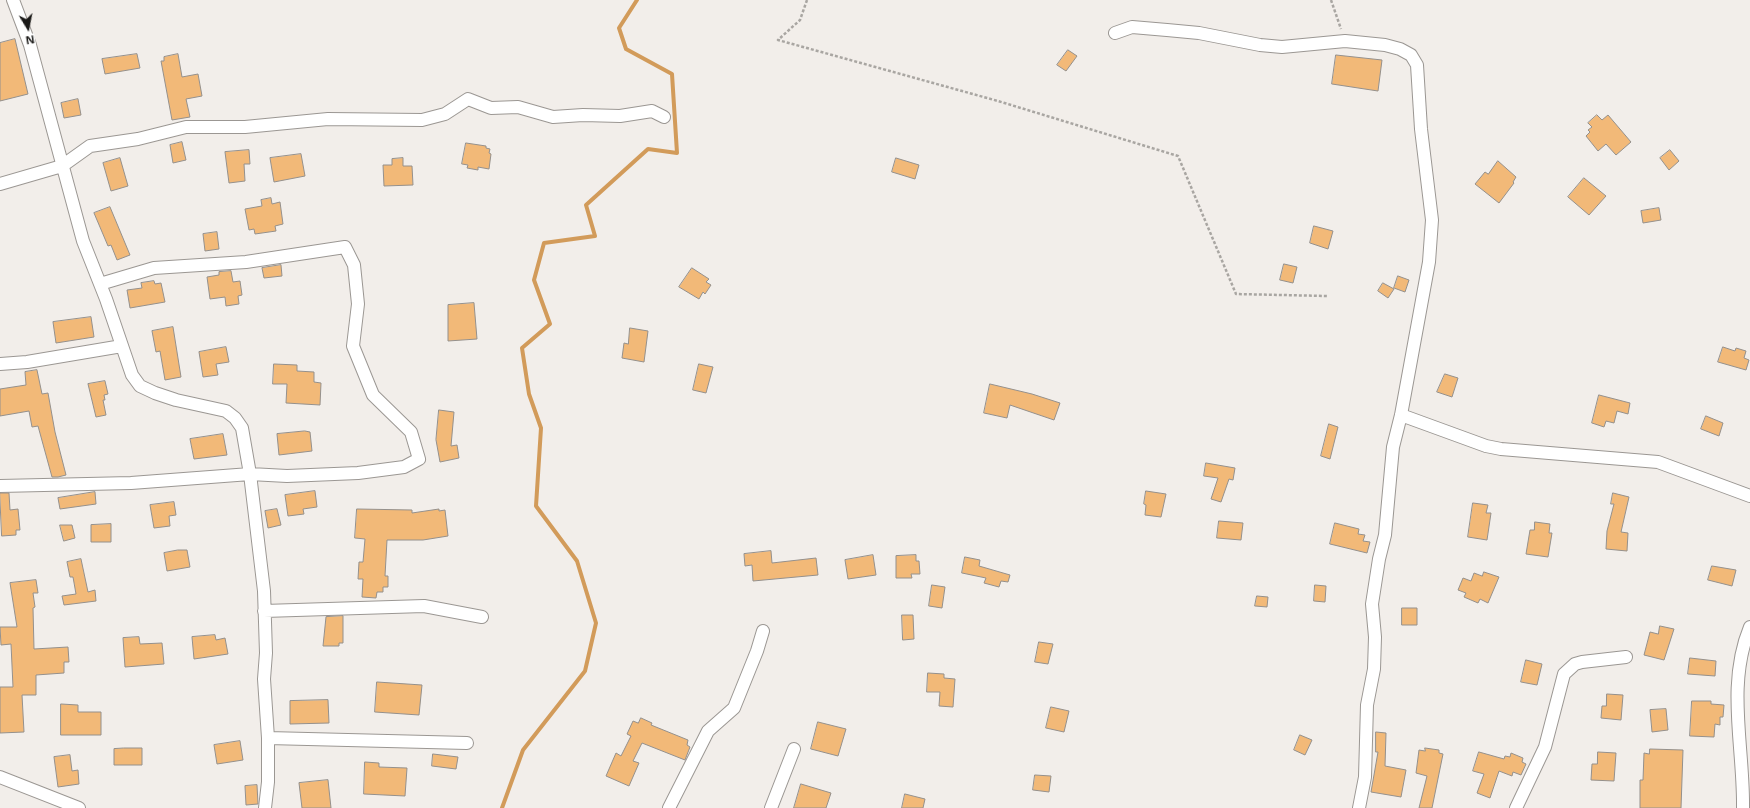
<!DOCTYPE html>
<style>
body{margin:0}
#map{position:relative;width:1750px;height:808px;overflow:hidden;background:#f2eeea;font-family:"Noto Sans",sans-serif}
canvas{display:block}
.north{position:absolute;left:8px;top:8px;width:40px;height:40px;-webkit-text-stroke:3px #fff;paint-order:stroke;rotate:170deg;font-size:11px;font-weight:700;line-height:16px;text-align:center;color:#1b1a18}
.north::after{content:'';display:block;margin:auto;width:14px;height:18px;background:#1b1a18;clip-path:polygon(50% 0,100% 100%,50% 72%,0 100%)}
</style>
<div id="map">
<canvas width="1750" height="808"></canvas>
<div class="north">N</div>
</div>
<script>
const ctx = document.querySelector('canvas').getContext('2d');
ctx.lineJoin = 'round';
function stroke(path, color, width, dash) { ctx.strokeStyle = color; ctx.lineWidth = width; ctx.lineCap = dash ? 'butt' : 'round'; ctx.setLineDash(dash || []); ctx.stroke(path); }
function fill(path, color) { ctx.fillStyle = color; ctx.fill(path, 'evenodd'); }
stroke(new Path2D(`
 M502 808 523 750 585 671 596 623 577 561 536 506 541 428 529 394 522 348 550 324 534 280 544 243 595 236 586 205 648 149 677 153 672 74 626 49 619 28 637 0`), '#d29b5a', 4);
const building = new Path2D(`
 M15 39 28 94 0 101V43Z
 M1068 50 1077 56 1066 71 1057 65Z
 M137 54 140 68 105 74 102 59Z
 M178 54 182 77 198 74 202 96 186 99 190 117 172 120 161 61H164V57Z
 M1336 55 1382 60 1378 91 1332 84Z
 M78 99 81 115 64 118 61 103Z
 M1597 115 1602 120 1608 115 1631 142 1616 155 1606 144 1598 151 1586 136 1590 132 1588 130 1592 127 1588 123Z
 M182 142 186 160 173 163 170 145Z
 M466 143 486 146V148L490 149 489 153 491 154 489 169 478 167V170L467 168 468 165 462 164Z
 M249 150 250 164H244L245 181 229 183 225 152Z
 M1670 150 1679 161 1669 170 1660 158Z
 M301 154 305 176 274 182 270 158Z
 M120 158 128 186 111 191 103 163Z
 M403 158V166H412L413 185 384 186 383 165H392V159Z
 M896 158 919 165 915 179 892 172Z
 M1498 161 1516 177 1513 182 1514 183 1499 203 1475 184 1485 172 1488 174Z
 M1584 178 1606 196 1589 215 1568 197Z
 M271 198 272 204 280 202 283 224 275 226 276 231 255 234 254 229 249 230 245 209 262 206 261 200Z
 M110 207 130 255 117 260 111 245 108 246 94 213Z
 M1659 208 1661 220 1643 223 1641 211Z
 M1314 226 1333 231 1328 249 1310 243Z
 M217 232 219 249 205 251 203 234Z
 M1284 264 1297 267 1293 283 1280 280Z
 M281 265 282 276 264 278 262 268Z
 M692 268 709 279 706 282 711 285 705 294 703 292 699 299 679 287Z
 M231 271 233 282 240 281 242 295 238 296 239 304 226 306 225 297 210 299 207 277 219 275V272Z
 M1398 276 1409 280 1405 292 1394 288Z
 M154 281 155 284 161 283 165 302 130 308 127 290 142 288 141 283Z
 M1383 283 1394 289 1388 298 1378 291Z
 M474 303 477 339 448 341V305Z
 M91 317 94 337 56 343 53 322Z
 M173 327 181 377 165 380 160 351 156 352 152 331Z
 M630 328 648 331 644 362 622 358 624 343 628 344Z
 M226 347 229 362 216 364 218 375 203 377 199 352Z
 M1723 347 1735 351 1736 348 1746 351 1744 358 1749 360 1746 370 1718 362Z
 M274 364 297 365V371L314 372V382L321 383 320 405 286 403 287 384H273Z
 M699 364 713 367 706 393 693 390Z
 M37 370 42 394 48 393 55 432 66 475 58 477H52L38 426 32 427 29 411 0 416V389L26 385 25 372Z
 M1445 374 1458 378 1452 397 1437 392Z
 M105 381 108 394 104 395 105 400H103L106 415 96 417 88 384Z
 M990 384 1032 394 1060 403 1054 420 1010 405 1007 418 984 413Z
 M1599 395 1630 403 1628 414 1617 411 1614 423 1606 421 1604 427 1592 423Z
 M439 410 454 412 451 446 457 445 459 458 440 462 436 440Z
 M1706 416 1723 423 1719 436 1701 429Z
 M1329 424 1338 427 1330 459 1321 456Z
 M305 431 310 432 312 451 279 455 277 434Z
 M223 434 227 455 194 459 190 439Z
 M1206 463 1235 468 1233 480 1229 479 1221 502 1211 499 1218 478 1204 476Z
 M315 491 317 507 303 509 304 514 288 516 285 495Z
 M1146 491 1166 494 1161 517 1145 515 1146 505 1144 504Z
 M95 492 96 504 60 509 58 498Z
 M0 493H9L10 510 18 509 20 530H16V535L2 536Z
 M1613 493 1629 497 1621 532 1628 533 1627 551 1606 549 1607 531 1614 504H1611Z
 M174 502 176 515 169 516 170 526 154 528 150 505Z
 M1473 503 1488 505 1486 513H1491L1487 540 1468 537Z
 M277 509 281 525 268 528 265 511Z
 M357 509 412 510V513L439 509V511L445 510 448 536 423 540H387L385 576H388V587H383V592H377L376 598 362 597 363 579H358L359 562H363L365 539 355 538Z
 M1219 521 1243 523 1241 540 1217 538Z
 M1535 522 1550 524 1549 533H1552L1548 557 1526 554 1530 530H1534Z
 M1335 523 1359 529 1358 534 1365 535 1363 541 1370 542 1367 553 1330 544Z
 M111 524V542H91V525Z
 M60 525H72L75 538 64 541Z
 M178 550H187L190 567 167 571 164 553Z
 M771 551 772 563 816 558 818 575 753 581 752 565 745 566 744 554Z
 M873 555 876 575 848 579 845 560Z
 M916 555V561H919L920 574H911L912 578H896V556Z
 M965 557 980 560 979 566 1010 575 1008 582 1001 581 999 587 984 583 986 578 962 573Z
 M81 559 88 592 95 590 96 601 64 605 62 596 76 594 73 577H70L67 562Z
 M1712 566 1736 570 1732 586 1708 580Z
 M1484 572 1499 577 1488 603 1480 599 1478 603 1464 597 1466 593 1458 590 1463 578 1471 581 1474 573 1482 576Z
 M36 580 38 593H33L35 607 33 608 34 649 68 647 69 662H64V673L36 675V695H22L24 732 0 733V687H13L11 644 1 645 0 627H17L10 583Z
 M932 585 945 587 942 608 929 606Z
 M1315 585 1326 586 1325 602 1314 601Z
 M1257 596 1268 597 1267 607 1255 606Z
 M1402 608H1417V625H1402Z
 M902 615H913L914 639 903 640Z
 M343 616V643H339V646H323L326 617Z
 M1660 626 1674 629 1664 660 1644 655 1650 632 1658 634Z
 M215 635 216 640 225 638 228 654 194 659 192 637Z
 M139 637 140 644 162 643 164 664 125 667 123 638Z
 M1039 642 1053 644 1048 664 1035 662Z
 M1690 658 1716 661 1715 676 1688 674Z
 M1526 660 1542 664 1537 685 1521 682Z
 M928 673 944 674V678L955 679 953 707 939 706 940 692H927Z
 M377 682 422 685 419 715 375 712Z
 M1607 694 1623 695 1621 720 1601 718 1602 706H1606Z
 M328 700 329 723 290 724V701Z
 M1692 701H1711V704L1724 705 1723 717H1720V725L1715 724 1714 737 1690 736Z
 M61 704 78 705V712H101V735H61Z
 M1051 707 1069 711 1064 732 1046 728Z
 M1666 709 1668 730 1652 732 1650 710Z
 M641 718 652 723 651 725 688 740 687 745 690 747 685 760 642 743 633 761 639 763 629 786 606 776 616 753 621 756 631 736 627 734 633 721 638 723Z
 M818 722 846 729 838 756 811 749Z
 M1376 732 1386 733 1385 766 1406 770 1401 797 1371 792 1378 752H1376Z
 M1300 735 1312 740 1305 755 1294 750Z
 M240 741 243 760 217 764 214 745Z
 M124 748H142V765H114V749Z
 M1425 748 1439 750V753L1443 754 1432 808H1419L1427 776 1416 773 1419 750 1425 751Z
 M1650 749 1683 750 1681 808H1640V780H1643L1644 753 1649 754Z
 M1479 752 1504 759 1505 756 1510 757 1511 753 1523 758 1522 762 1526 764 1521 775 1513 772 1512 776 1499 771 1490 798 1477 793 1484 774 1473 771Z
 M1598 752 1616 753 1614 781 1591 780 1592 764H1597Z
 M433 754 458 757 456 769 432 766Z
 M70 755 72 771 78 770 79 784 58 787 54 757Z
 M365 762 379 763V767L407 768 405 796 364 794Z
 M1035 775 1051 776 1049 792 1033 790Z
 M328 780 331 808H302L299 783Z
 M801 784 831 793 826 808H794Z
 M257 785 258 804 246 805 245 786Z
 M905 794 925 799 923 808H902Z`);
fill(building, '#f2b978');
stroke(building, '#94908c', 1);
const street = new Path2D(`
 M13 0 30 45 83 241 106 299 132 375 140 386 155 393 176 400 226 411 235 418 242 428 250 474 264 591 266 653 264 679 268 738V782L265 808
 M1115 33 1132 27 1167 30 1199 33 1260 45 1282 47 1345 41 1385 45 1400 49 1411 55 1417 65 1421 129 1432 220 1429 262 1401 415 1393 447 1385 535 1379 559 1372 604 1375 637 1374 669 1367 705 1365 777 1359 808
 M0 184 62 166 90 146 138 139 186 127H245L328 119 422 120 445 114 468 99 491 108 518 107 553 117 583 115 620 116 652 111 664 117
 M0 364 27 362 122 346
 M1401 415 1486 446 1501 449 1658 462 1750 496
 M0 486 131 483 250 474 287 476 358 473 404 467 419 459 411 432 373 395 353 346 358 304 354 265 345 247 246 262 154 268 100 284
 M264 611 424 606 482 617
 M268 738 467 743
 M0 777 79 808
 M669 808 708 731 734 708 757 651 763 631
 M771 808 794 749
 M1516 808 1545 747 1564 674 1575 664 1582 662 1626 657
 M1743 808C1744 747 1726 685 1750 627`);
stroke(street, '#9b9793', 14);
stroke(new Path2D(`
 M807 0 800 20 778 40 998 101 1178 156 1236 294 1327 296
 M1331 0 1341 29`), '#a9a6a2', 2.5, [3, 2]);
stroke(street, '#fff', 12);
</script>
